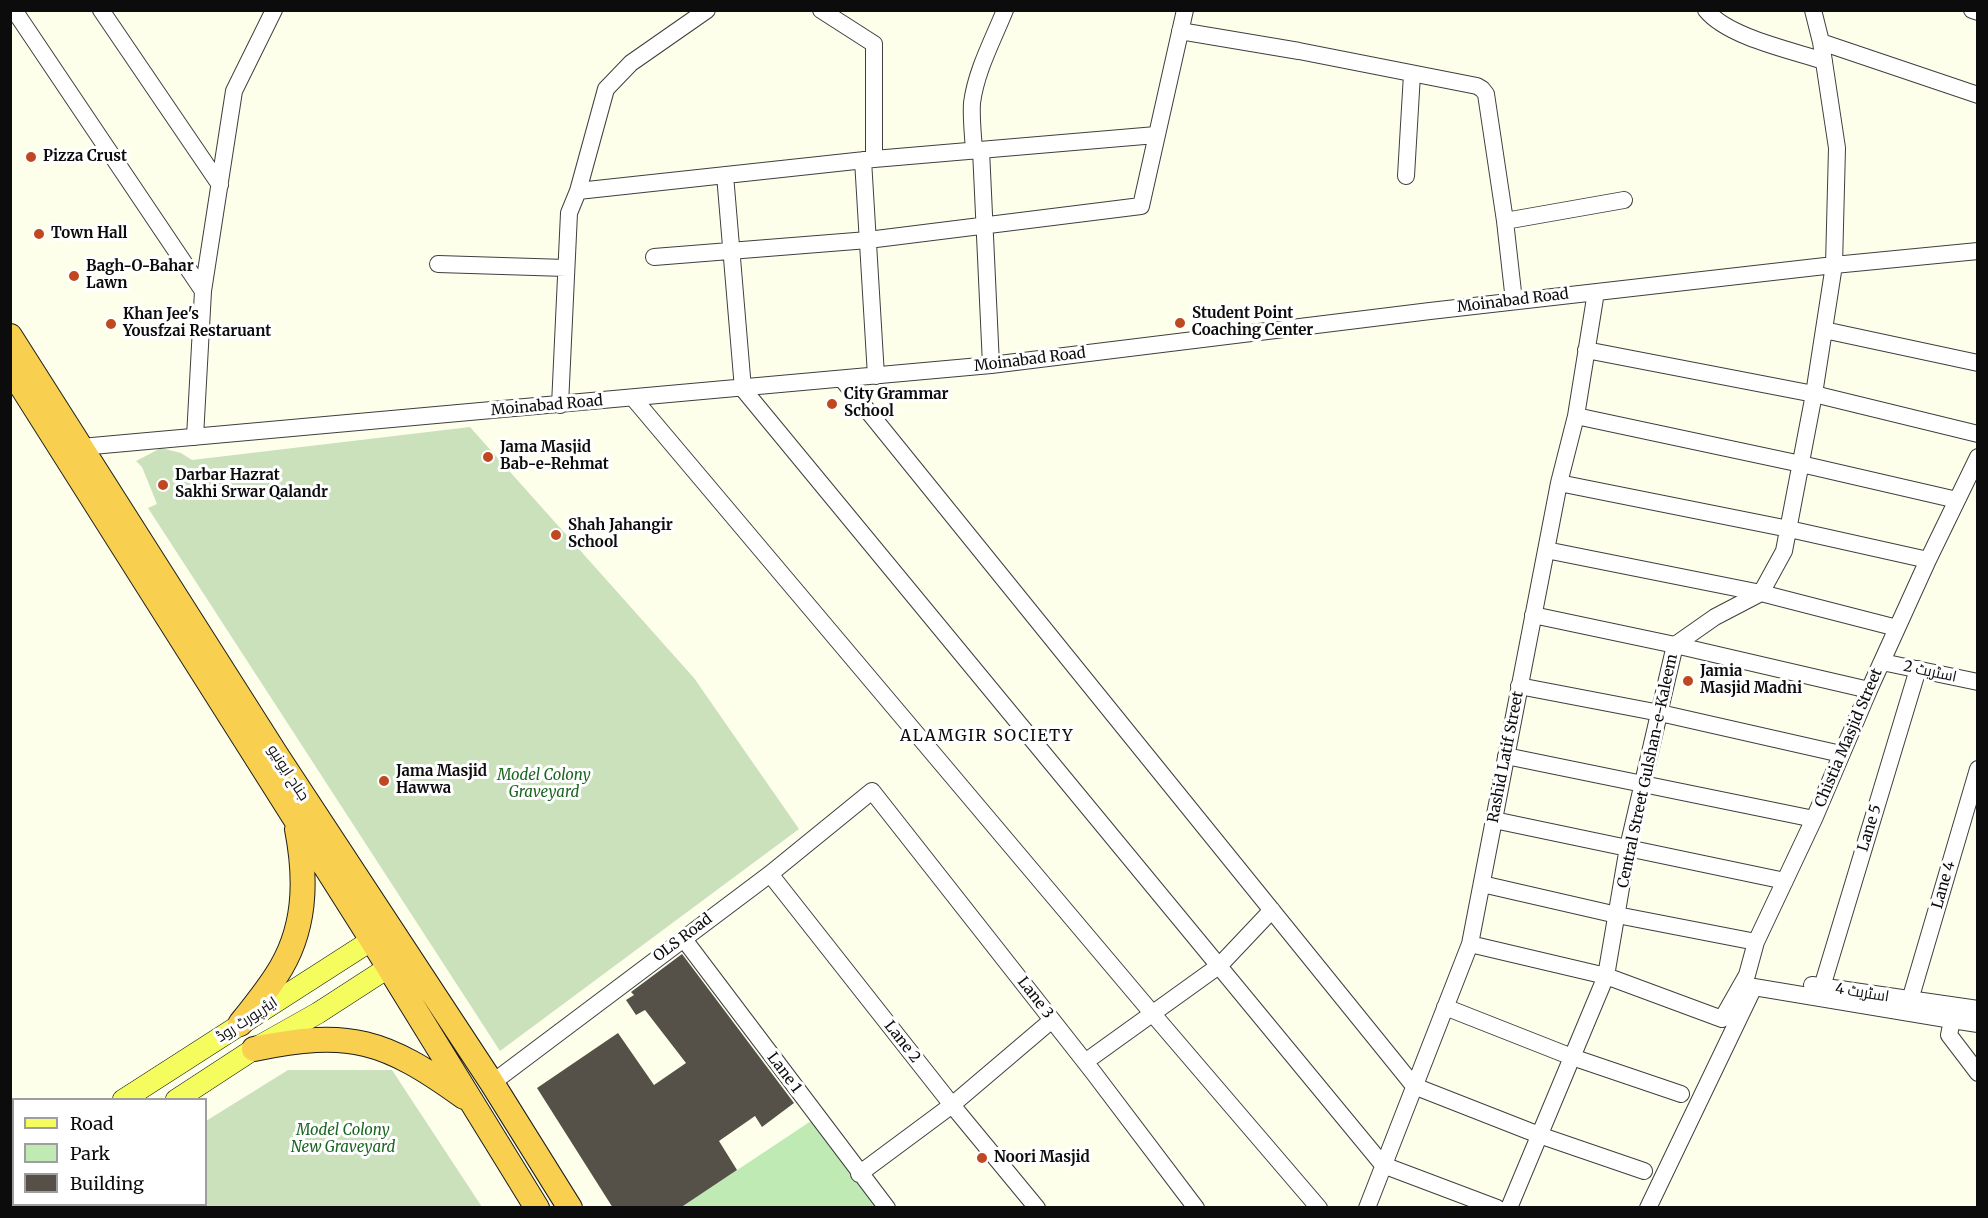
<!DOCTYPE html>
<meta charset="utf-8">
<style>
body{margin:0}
#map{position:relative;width:1988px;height:1218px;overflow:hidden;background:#fdffeb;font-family:Merriweather,serif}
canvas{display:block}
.frame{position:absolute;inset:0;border:12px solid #0c0c0c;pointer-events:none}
.legend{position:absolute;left:12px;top:1098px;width:195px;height:108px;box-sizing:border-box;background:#fff;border:2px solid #9e9e9e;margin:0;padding:8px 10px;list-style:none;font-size:18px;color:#0c0c0c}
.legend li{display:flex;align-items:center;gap:12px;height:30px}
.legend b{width:30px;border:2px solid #9e9e9e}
</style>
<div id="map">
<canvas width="1988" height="1218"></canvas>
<div class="frame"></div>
<ul class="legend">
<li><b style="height:8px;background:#f4fd5d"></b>Road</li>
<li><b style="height:16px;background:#c0eab4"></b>Park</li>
<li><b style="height:16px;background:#555148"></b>Building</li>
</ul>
</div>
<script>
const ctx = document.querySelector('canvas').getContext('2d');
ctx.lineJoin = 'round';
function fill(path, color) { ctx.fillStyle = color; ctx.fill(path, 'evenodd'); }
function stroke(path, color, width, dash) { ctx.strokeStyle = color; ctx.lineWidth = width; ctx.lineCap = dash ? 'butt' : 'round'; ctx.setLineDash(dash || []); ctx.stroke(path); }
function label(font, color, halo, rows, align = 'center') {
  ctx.font = font + ' Merriweather,Cairo,serif'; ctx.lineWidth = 6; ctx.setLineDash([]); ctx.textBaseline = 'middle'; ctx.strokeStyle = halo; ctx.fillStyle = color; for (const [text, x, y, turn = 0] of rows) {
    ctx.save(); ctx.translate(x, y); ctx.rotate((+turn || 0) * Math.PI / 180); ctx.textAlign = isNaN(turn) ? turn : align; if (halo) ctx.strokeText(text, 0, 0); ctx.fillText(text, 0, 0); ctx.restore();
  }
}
fill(new Path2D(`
 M811 1121 879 1207 680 1208Z`), '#c0eab4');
fill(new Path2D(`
 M470 427 694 678 799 829 500 1051 148 508 157 504 142 467 136 461 161 448 181 453 192 460Z
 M288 1070H392L482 1207H65L70 1204H206V1121Z`), '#cae1bc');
fill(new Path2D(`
 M682 954 794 1103 762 1127 755 1116 719 1141 737 1170 680 1208H613L537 1088 618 1033 654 1085 686 1063 645 1010 636 1015 626 1000 634 995 631 992Z`), '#555148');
const minor = new Path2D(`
 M14 10 203 291
 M101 10 220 185
 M821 10 874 44V159
 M1706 10C1728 37 1790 50 1824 61
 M1972 10 1978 12
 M1180 31 1299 51 1477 86 1482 89 1486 94 1505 221 1514 301
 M1821 42 1978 95
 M974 150C973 135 971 118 972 103 976 71 993 40 1005 10
 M981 150 991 365
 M863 160 876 376
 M725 175 743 389 1383 1165 1497 1208
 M1406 176 1412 74
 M578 191 874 159 1156 135
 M1505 221 1624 200
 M654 257 868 240 1141 206 1185 10
 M438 264 566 268
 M1824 330 1978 363
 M1586 350 1814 394 1978 434
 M842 379 1414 1086 1539 1135 1644 1171
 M634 399 1152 1013 1319 1208
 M560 405 569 213 578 191 606 89 631 63 707 10
 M1576 416 1801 464 1957 500
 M195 437 203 291 234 91 274 10
 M81 447 991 365 1430 311 1834 265 1978 251
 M1559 483 1789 529 1928 560
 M1546 550 1761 593 1897 628
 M1533 615 1675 645 1869 690
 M1882 662 1978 682
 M1519 686 1660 713 1841 754
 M1506 756 1814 819
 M1494 820 1785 881
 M770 874 952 1105 1037 1208
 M1482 884 1617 915 1756 942
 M683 938 887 1208
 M1470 944 1606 976 1722 1019 1747 975 1756 942 1814 819 1869 690 1928 560 1978 457
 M1812 985 1978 1009
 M1822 987 1918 669
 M1910 1000 1978 769
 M1445 1007 1572 1057 1681 1094
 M1978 1024 1952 1020 1949 1035 1978 1073
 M1085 1062 1220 965 1272 910
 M492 1083 770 874 872 791 1093 1072 1196 1208
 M859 1174 952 1105 1052 1020
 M1367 1208 1470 944 1559 483 1576 416 1596 292
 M1509 1208 1606 976 1628 847 1675 645 1715 617 1761 593 1784 551 1814 394 1834 265 1837 148 1821 42 1813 10
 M1648 1208 1754 987 1952 1020`);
const major = new Path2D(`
 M123 1100 372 940
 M176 1100 254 1049 318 1013 403 958
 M10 1192 14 1189
 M30 1208 34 1204`);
const highway = new Path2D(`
 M10 336 277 756 492 1083 570 1208
 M10 368 372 940 537 1208
 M240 1024C252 1009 265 993 276 976 306 931 307 881 297 829
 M254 1049C350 1029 385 1040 464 1097`);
stroke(minor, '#3f3f3f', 18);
stroke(major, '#1d1d1d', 22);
stroke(highway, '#1d1d1d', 26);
stroke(minor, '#fff', 16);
stroke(major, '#f4fd5d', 21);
stroke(highway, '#f9cf4f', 24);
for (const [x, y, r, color] of [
 [31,157,6,"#c04820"],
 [39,234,6,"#c04820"],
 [74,276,6,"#c04820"],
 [1180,323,6,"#c04820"],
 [111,324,6,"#c04820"],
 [832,404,6,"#c04820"],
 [488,457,6,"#c04820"],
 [163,485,6,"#c04820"],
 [556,535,6,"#c04820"],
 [1688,681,6,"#c04820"],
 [384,781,6,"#c04820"],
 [982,1158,6,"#c04820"]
]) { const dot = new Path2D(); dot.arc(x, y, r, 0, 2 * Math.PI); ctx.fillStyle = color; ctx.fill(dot); stroke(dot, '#fff', 2); }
label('bold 15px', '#0c0c0c', '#fff', [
 ["Pizza Crust",43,157],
 ["Town Hall",51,234],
 ["Bagh-O-Bahar",86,267],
 ["Lawn",86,284],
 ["Student Point",1192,314],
 ["Coaching Center",1192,331],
 ["Khan Jee's",123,315],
 ["Yousfzai Restaruant",123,332],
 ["City Grammar",844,395],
 ["School",844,412],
 ["Jama Masjid",500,448],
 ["Bab-e-Rehmat",500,465],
 ["Darbar Hazrat",175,476],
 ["Sakhi Srwar Qalandr",175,493],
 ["Shah Jahangir",568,526],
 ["School",568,543],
 ["Jamia",1700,672],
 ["Masjid Madni",1700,689],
 ["Jama Masjid",396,772],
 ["Hawwa",396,789],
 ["Noori Masjid",994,1158]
], 'left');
label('15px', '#0c0c0c', '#fff', [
 ["Moinabad Road",1513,301,-7],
 ["Moinabad Road",1030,360,-7],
 ["Moinabad Road",547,406,-5],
 ["اسٹریٹ 2",1930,672,12],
 ["Chistia Masjid Street",1849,738,-67],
 ["Rashid Latif Street",1506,757,-79],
 ["Central Street Gulshan-e-Kaleem",1648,771,-78],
 ["جناح ایونیو",288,773,57],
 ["Lane 5",1870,828,-73],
 ["Lane 4",1944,885,-74],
 ["OLS Road",683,938,-37],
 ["اسٹریٹ 4",1862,993,9],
 ["Lane 3",1035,998,52],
 ["ایئرپورٹ روڈ",247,1020,-33],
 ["Lane 2",902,1042,52],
 ["Lane 1",784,1073,53]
]);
label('italic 15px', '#1b6521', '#fff', [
 ["Model Colony",544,776],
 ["Graveyard",544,793],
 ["Model Colony",343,1131],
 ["New Graveyard",343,1148]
]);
ctx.letterSpacing = '1.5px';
label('16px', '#0c0c0c', '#fff', [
 ["ALAMGIR SOCIETY",987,736]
]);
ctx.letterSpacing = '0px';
</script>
